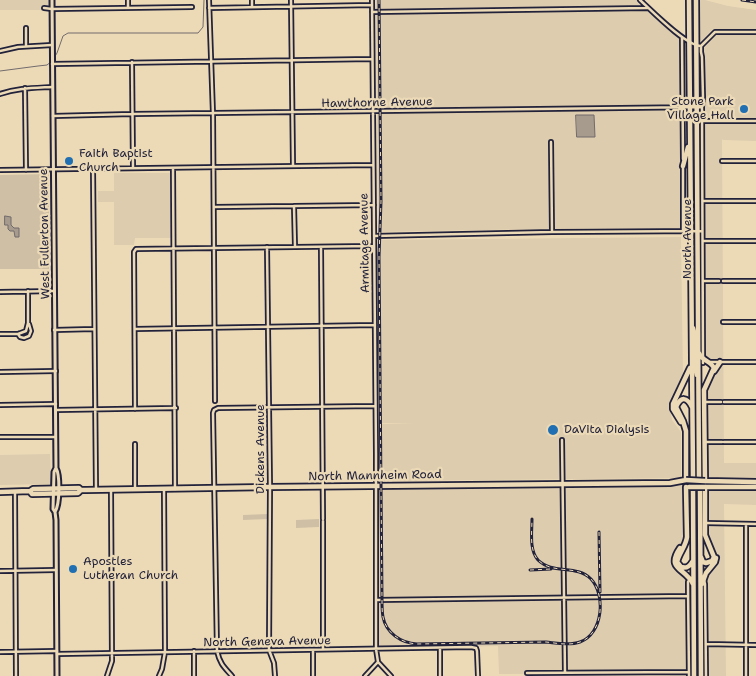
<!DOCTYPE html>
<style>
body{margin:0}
canvas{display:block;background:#ecdab7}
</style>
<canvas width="756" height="676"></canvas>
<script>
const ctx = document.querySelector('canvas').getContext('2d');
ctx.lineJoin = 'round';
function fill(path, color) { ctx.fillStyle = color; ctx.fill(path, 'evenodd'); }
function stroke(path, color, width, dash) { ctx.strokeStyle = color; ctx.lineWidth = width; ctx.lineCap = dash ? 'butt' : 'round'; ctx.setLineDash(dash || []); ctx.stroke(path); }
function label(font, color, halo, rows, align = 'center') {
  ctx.font = font + ' "Shantell Sans",sans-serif'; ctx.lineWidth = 4.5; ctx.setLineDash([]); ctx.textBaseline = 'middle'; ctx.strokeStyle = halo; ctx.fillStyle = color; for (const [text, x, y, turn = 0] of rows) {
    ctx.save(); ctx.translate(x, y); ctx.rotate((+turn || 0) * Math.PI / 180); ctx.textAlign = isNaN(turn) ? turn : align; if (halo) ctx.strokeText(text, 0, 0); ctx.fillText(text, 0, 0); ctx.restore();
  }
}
fill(new Path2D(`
 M0 0H49V10H0Z
 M376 0H643L683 36 682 111V229L589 228 378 232Z
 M697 0H705L728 6 756 10V141L723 140 722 139 724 463H756V505L724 504 726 676H706L704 579 717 557 716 553 706 539 705 523 704 390 720 362H707L703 359 702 121H723V120L699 119Z
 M114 173H170L171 238H135L134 245H114V202H98V191H114Z
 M681 237 683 380 671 400 670 407 672 420 681 432V478L384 481 381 424 416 423H382L380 240Z
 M50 454 51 482 50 484 0 485V455Z
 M687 483V531L684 541 674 561 689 577 688 582 689 672 694 673V676H670V673L499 674 498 646 376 649V486Z`), '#ddccae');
fill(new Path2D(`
 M49 174V269H0V175Z
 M268 514V519L243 520V515Z
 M319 519V527L296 528V520Z`), '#cfbfa5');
const water = new Path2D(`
 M576 115H594L595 137H577Z
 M5 216 11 217V225L14 228H19V237H15L14 231H10L8 229V225H5Z`);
fill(water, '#a79b8d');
stroke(water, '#726b6c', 1);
stroke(new Path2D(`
 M54 58 57 53 63 36 68 33H198L203 27 204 0
 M0 71 38 66 47 65 52 61`), '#726b6c', 1);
const minor = new Path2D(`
 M128 0V8
 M209 0 213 114 215 401
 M291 0 293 165
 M372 0 376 453V649L378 662 391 676
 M640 0C652 11 686 46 701 46L715 32H756
 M252 7V0
 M44 8 52 9 192 7
 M209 8 372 5
 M372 12 648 8
 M26 28V46
 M682 38 683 159
 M701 46V52L702 57 703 97 702 107 703 363
 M0 51 18 47 52 45
 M132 62 133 168
 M52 64 372 59
 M25 88 26 170
 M0 94C17 88 34 88 52 87
 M53 116 132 114 702 107
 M702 121H756
 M551 142 552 232
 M722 161H756
 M93 168 96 489
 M173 168 175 489
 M0 170 373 165
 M703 201H756
 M294 206 295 247
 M214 207 374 205
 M683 231V165
 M374 236 552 232 702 231
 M703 241H756
 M267 247 270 487 269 650 274 663 275 676
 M321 247 323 519
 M703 281H719
 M723 281H756
 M0 292 54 291
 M723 322H756
 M135 329 375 325
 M54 330 94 329
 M0 334H18L26 331 28 323V291
 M18 334 20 337 24 338 29 336 31 331 29 324
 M710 362H756
 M0 372 56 371
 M705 402H721
 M724 402H756
 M0 405 56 404
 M135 409 134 252 136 249 374 246
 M56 410 176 408
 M0 437H55
 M562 440 565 673
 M706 442H722
 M724 442H756
 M135 444V489
 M15 492 16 676
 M323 521V649
 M705 523 756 524
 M746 524V676
 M0 571 56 570
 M704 580 705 584 706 676
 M376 600 688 596
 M706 644 756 645
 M440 648V676
 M313 650V676
 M194 651V676
 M0 652 57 651
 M57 654 471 647 476 648 477 651 478 676
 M527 673 689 672
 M107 676 112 661 111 490
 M159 676 162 669 165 652 164 489
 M232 676C224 667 220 664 217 651L213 413 214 410 218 408 375 406
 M365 676 378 662
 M689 676 688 586V582L690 579`);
const tertiary = new Path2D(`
 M52 0 56 468 54 472 53 509 55 512 56 520 57 676
 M55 512C60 504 60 475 56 468`);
const primary = new Path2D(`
 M689 0 693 477
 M696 0 699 477
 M683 166 688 147
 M693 328C697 343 694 360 697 375
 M699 353C702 361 711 361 714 368L704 390 705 481 756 482
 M714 371 720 362
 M681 422 673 409V404L690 368
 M686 487 687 537C686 546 679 553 677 562L681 567C687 569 690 566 693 561
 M693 489 694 676
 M700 490 701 676
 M30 491 33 489 79 488 81 490
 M0 492 30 491 32 494 78 493 81 490H86L270 487 670 483 686 480V431L683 421 676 407C681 396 687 397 692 407
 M680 548C665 570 686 568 693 584
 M701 557 703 562 706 563 712 561 714 557 705 535V487H756
 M702 584 706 573 715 562 716 558`);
stroke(minor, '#22223b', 6);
stroke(tertiary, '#22223b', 7);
stroke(primary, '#22223b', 8);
stroke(minor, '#ecdab7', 2.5);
stroke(tertiary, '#ecdab7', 3);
stroke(primary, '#ecdab7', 4.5);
const rail = new Path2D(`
 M379 0 381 201 379 257 382 600C382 606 382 612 383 617 386 633 401 643 417 644L546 642C556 643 569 646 580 642 603 634 606 595 591 579 576 564 553 575 538 560 529 550 532 532 532 519
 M742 0 756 2
 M599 532 600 592
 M530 570 551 569`);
stroke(rail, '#22223b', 3);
stroke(rail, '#ecdab7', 1, [4]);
const primaryBridge = new Path2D(`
 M686 480 705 481
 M689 487H705`);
stroke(primaryBridge, '#22223b', 8, []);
stroke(primaryBridge, '#ecdab7', 4.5);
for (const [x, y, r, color] of [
 [744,109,5,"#1f6fb2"],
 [69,161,5,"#1f6fb2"],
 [553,430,6,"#1f6fb2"],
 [73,569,5,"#1f6fb2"]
]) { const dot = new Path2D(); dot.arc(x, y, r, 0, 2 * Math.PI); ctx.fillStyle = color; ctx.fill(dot); stroke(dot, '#ecdab7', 2); }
label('12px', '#22223b', '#ecdab7', [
 ["Stone Park",734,102,"right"],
 ["Village Hall",734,116,"right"],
 ["Faith Baptist",79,154],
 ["Church",79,168],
 ["DaVita Dialysis",564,430],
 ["Apostles",83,562],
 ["Lutheran Church",83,576]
], 'left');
label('12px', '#22223b', '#ecdab7', [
 ["Hawthorne Avenue",377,103,-1],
 ["West Fullerton Avenue",45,234,-91],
 ["North Avenue",688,239,-90],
 ["Armitage Avenue",365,243,-91],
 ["Dickens Avenue",261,449,-90],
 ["North Mannheim Road",375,476,-1],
 ["North Geneva Avenue",267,642,-1]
]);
</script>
